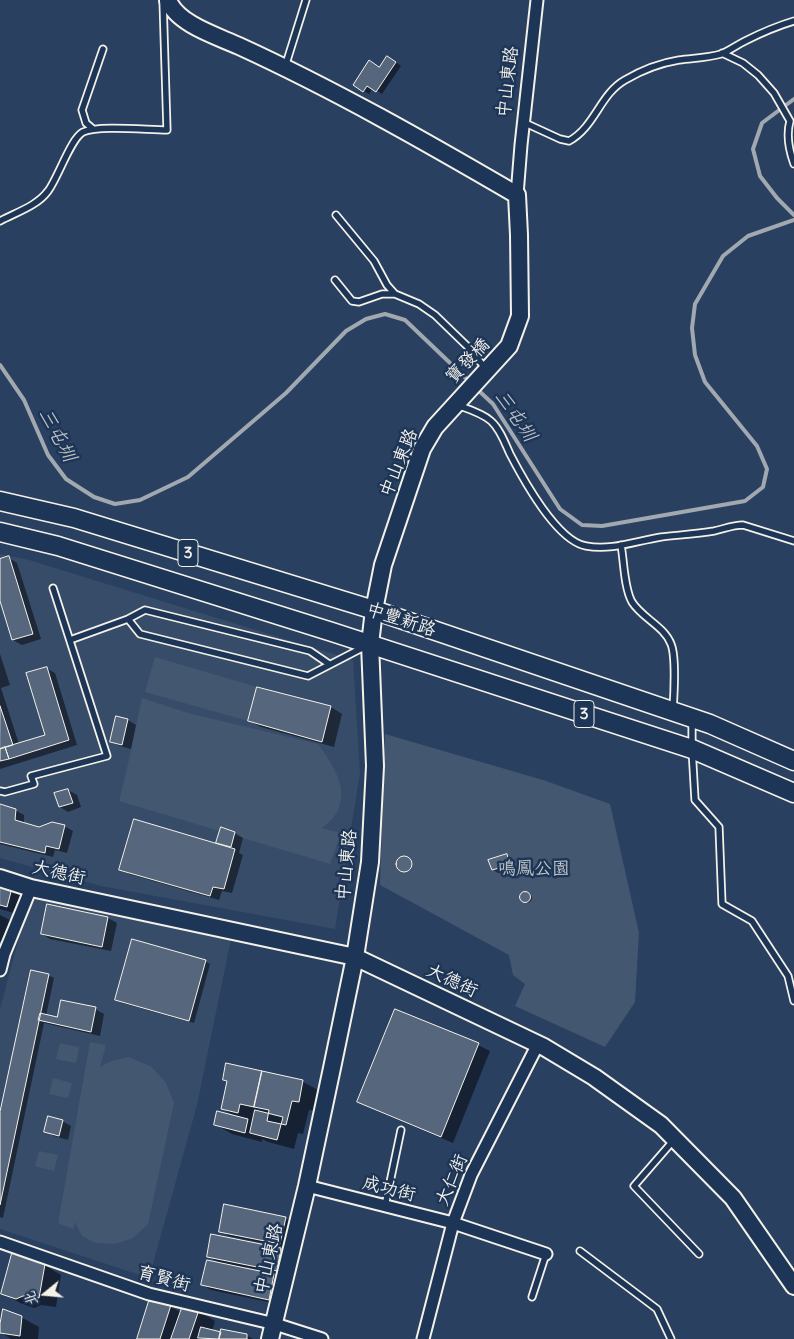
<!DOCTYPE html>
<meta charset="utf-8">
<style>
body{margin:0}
#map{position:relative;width:794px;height:1339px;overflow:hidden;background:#2a4060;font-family:Delius,"LXGW WenKai TC",sans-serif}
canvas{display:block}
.north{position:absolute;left:20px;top:1269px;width:50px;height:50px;-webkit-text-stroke:4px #1d3557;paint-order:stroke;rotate:253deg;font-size:14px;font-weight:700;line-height:20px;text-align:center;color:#f4f1e8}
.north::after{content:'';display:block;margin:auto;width:18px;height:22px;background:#f4f1e8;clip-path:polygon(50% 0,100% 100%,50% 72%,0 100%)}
</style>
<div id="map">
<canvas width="794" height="1339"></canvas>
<div class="north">北</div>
</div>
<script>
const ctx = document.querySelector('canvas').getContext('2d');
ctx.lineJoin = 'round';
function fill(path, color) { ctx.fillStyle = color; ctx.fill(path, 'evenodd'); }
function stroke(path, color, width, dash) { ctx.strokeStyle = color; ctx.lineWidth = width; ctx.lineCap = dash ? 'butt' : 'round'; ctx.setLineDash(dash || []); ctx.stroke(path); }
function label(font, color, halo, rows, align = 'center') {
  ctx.font = font + ' Delius,"LXGW WenKai TC",sans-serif'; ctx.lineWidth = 5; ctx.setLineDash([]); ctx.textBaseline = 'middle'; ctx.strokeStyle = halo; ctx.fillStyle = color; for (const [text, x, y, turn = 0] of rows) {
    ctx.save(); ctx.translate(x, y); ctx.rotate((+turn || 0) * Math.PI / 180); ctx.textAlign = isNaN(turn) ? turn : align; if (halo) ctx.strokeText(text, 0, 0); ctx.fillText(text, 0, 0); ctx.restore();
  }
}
fill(new Path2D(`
 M0 554 29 560 353 660 360 773 335 929 101 886 0 858Z
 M31 893 231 939 197 1105 149 1278 0 1229V1009Z`), '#374c69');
fill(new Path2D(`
 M155 657 257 687 248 721 145 692Z
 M142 698 188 713 318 744C333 765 352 791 334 817 331 821 326 824 322 828L341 833 330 864 119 801 126 773Z
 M385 734 543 780 610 804 639 933 635 1002 605 1047 515 1006 525 984 513 975 509 955 380 885Z
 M90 1042 106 1045 100 1067 111 1061 129 1057 152 1067 166 1083 174 1103 148 1224 133 1238 115 1244 96 1243 82 1236 75 1222 73 1229 58 1223Z
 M60 1043 79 1047 76 1063 56 1059Z
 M53 1078 72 1083 68 1098 49 1094Z
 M39 1151 58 1155 54 1171 35 1166Z`), '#445771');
fill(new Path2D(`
 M393 60 401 66 382 94 373 88 369 94 364 91 370 62 380 69Z
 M9 558 17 563 41 639 22 645 13 640 0 596V560Z
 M0 654 10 685 1 688 19 744 46 736V668L55 673 77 745 0 769Z
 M258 688 331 707 342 714 334 747 261 727 249 721Z
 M128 720 136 725 131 749 120 746 111 742Z
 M68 790 77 795 81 807 68 812 60 807Z
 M0 806 15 810 24 815V824L39 828 64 826 73 831 67 853 55 850 53 857 0 844Z
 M222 829 235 833 243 838 239 853 243 855 232 893 222 891 219 900 129 874 121 869 217 845Z
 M507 855 513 859 515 867 498 873 493 870Z
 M398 865a7 7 0 1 1 14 0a7 7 0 1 1-14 0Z
 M0 882 30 895 24 916 0 909Z
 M522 898a5 5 0 1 1 10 0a5 5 0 1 1-10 0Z
 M48 905 108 918 117 923 111 951 50 939 42 934Z
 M0 915 20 925 14 945 0 941Z
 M205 961 210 964 194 1023 122 1003 117 1000Z
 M48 975 54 978 46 1016 58 1018 95 1009 104 1014 100 1036 44 1023 3 1218 0 1217V1117Z
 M478 1045 490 1051 453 1143 370 1108 358 1102Z
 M227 1065 303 1082 320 1091 316 1111 309 1110 303 1134 298 1133 294 1149 268 1142 262 1139V1142L232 1134 215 1124 235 1116 222 1109 228 1082 224 1080Z
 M62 1121 71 1126 68 1140 54 1136 45 1131Z
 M285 1218 294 1223 289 1248 229 1236 221 1231Z
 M212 1236 281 1249 290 1254 286 1275 246 1267 245 1269 274 1275 282 1280 278 1304 211 1290 203 1285 221 1264 208 1256Z
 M44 1265 61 1275 56 1307 41 1305 34 1308 20 1303 3 1293Z
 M150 1302 171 1307 182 1313 198 1311 215 1321 212 1331 246 1335 253 1339H138Z
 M21 1317 39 1327 38 1339H11L0 1332V1330Z`), '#0007');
stroke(new Path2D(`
 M794 99 762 123 753 149 760 176 777 198 794 215
 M0 365 24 400 48 455 66 479 94 497 115 504 140 500 188 477 286 393 346 331 366 319 385 314 405 320 470 382
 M477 389 493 404 560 509 582 525 602 526 745 501 763 487 767 469 757 446 705 382 695 355 692 328 695 304 723 256 748 236 794 220`), '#a1a8b0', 4);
const building = new Path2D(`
 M387 56 396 62 376 92 367 86 363 92 353 85 369 60 379 67Z
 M9 556 33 634 12 640 0 601V559Z
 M47 667 69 740 9 759 5 747 45 735 26 673Z
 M257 687 331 706 322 742 248 721Z
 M0 706 13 745 0 749Z
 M116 716 128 719 122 745 110 742Z
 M5 747 9 759 0 761V749Z
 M68 789 73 803 59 807 54 793Z
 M0 804 16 809 15 820 39 827 52 822 65 825 59 849 46 846 45 853 0 842Z
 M134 819 235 849 224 889 213 887 210 896 119 870Z
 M221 827 235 832 231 847 216 843Z
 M507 854 510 865 492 870 488 860Z
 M396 864a8 8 0 1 1 16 0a8 8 0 1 1-16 0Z
 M0 881 13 884 7 907 0 905Z
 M519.5 897a5.5 5.5 0 1 1 11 0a5.5 5.5 0 1 1-11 0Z
 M47 904 108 917 102 947 41 934Z
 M132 939 206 960 189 1021 115 1000Z
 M31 970 49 974 0 1205V1112Z
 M61 1000 96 1007 91 1032 38 1020 40 1013 57 1017Z
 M395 1009 479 1043 441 1137 357 1102Z
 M226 1063 262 1071 254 1107 240 1104 238 1113 221 1109 227 1081 223 1080Z
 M262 1071 303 1080 299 1102 292 1101 286 1125 267 1121 269 1110 254 1107Z
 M255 1110 283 1117 277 1140 250 1133Z
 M217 1111 248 1119 245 1133 214 1125Z
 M48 1116 63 1120 59 1136 44 1132Z
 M224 1204 286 1217 280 1244 219 1232Z
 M211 1234 281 1248 277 1271 207 1257Z
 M13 1250 45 1264 39 1298 23 1296 16 1299 1 1294Z
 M207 1260 274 1274 269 1300 201 1285Z
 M149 1301 171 1305 160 1339H137Z
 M182 1308 199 1310 189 1339H171Z
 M3 1309 22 1316 20 1336 0 1333V1324Z
 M201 1327 221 1332 219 1339 198 1338Z
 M221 1329 247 1334V1339H219Z`);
fill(building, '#56677d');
stroke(building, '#f4f1e8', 1);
const lane = new Path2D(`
 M722 53 743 63 758 75 774 93 790 121C786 135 789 150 794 164
 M285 67 306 0
 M523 122 560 139 569 141C595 127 600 94 625 80 642 70 660 63 679 60 693 58 707 58 721 54 729 51 737 45 745 41 761 33 777 26 794 21
 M93 129 86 123 82 110 103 49
 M336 215 374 261 387 285 395 294 419 304 435 315 467 346 486 369
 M0 221C17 212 37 206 48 191 58 178 71 138 83 132 99 125 147 130 167 130L163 1
 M335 280 352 301 359 302 382 294H395
 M457 405C468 409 482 413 491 421 500 429 505 443 510 454 523 479 557 541 586 546 611 551 636 541 661 537 678 535 696 534 714 531 724 529 732 525 743 525L794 541
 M621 545C624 561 624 588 632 602 642 618 664 626 671 644 676 656 674 695 673 709
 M70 640 128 619
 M329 664 310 651 145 610 128 619 140 634 308 676 364 647
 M692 722V749L695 800 719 827 722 904 752 921 788 976 794 1001
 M0 791 5 792 34 784 31 776 107 756 53 588
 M673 1141 634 1186 699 1254
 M385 1206 401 1130
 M580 1251 657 1309 671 1339
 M532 1297 546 1254`);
const street = new Path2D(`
 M517 195 521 145 537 0
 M0 970 4 954 31 888
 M307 1186 453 1223 546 1254
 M0 1242 149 1294 275 1324 322 1339
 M423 1339 453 1223 471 1175 538 1044`);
const secondary = new Path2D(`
 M168 0C177 24 217 36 239 46 335 90 426 142 517 195L519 235 520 316 509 346 435 427 422 449 383 565 374 610 370 644 375 766 370 862 355 957 332 1068 307 1186 270 1339
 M0 878 31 888 355 957 544 1047 594 1077 661 1125 733 1198 794 1286`);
const primary = new Path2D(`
 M0 501 74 518 374 610 710 724 794 761
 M0 532 58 546 332 632 692 749 794 793`);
stroke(lane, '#f4f1e8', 9);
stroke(street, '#f4f1e8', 15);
stroke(secondary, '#f4f1e8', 20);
stroke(primary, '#f4f1e8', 21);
stroke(lane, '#1d3557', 5.5);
stroke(street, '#1d3557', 11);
stroke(secondary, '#1d3557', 16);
stroke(primary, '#1d3557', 18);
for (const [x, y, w] of [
 [188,553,20],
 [584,714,20]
]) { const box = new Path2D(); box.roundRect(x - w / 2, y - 13.5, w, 27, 4); ctx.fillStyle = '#1d3557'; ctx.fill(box); stroke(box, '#f4f1e8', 1); }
label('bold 16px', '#f4f1e8', null, [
 ["3",188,553],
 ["3",584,714]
]);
label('18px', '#f4f1e8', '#1d3557', [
 ["中山東路",508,82,-83],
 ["寶發橋",468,361,-47],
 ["中山東路",399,463,-68],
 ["中豐新路",401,620,18],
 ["中山東路",347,865,-84],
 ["大德街",59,873,13],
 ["大德街",452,981,25],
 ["大仁街",452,1180,-67],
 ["成功街",389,1189,14],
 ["中山東路",269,1259,-77],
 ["育賢街",164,1279,15]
]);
label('18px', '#bfc3c4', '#1d3557', [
 ["鳴鳳公園",534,869]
]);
label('italic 19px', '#bdc1c2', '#1d3557', [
 ["三屯圳",515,416,55],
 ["三屯圳",57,435,62]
]);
</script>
